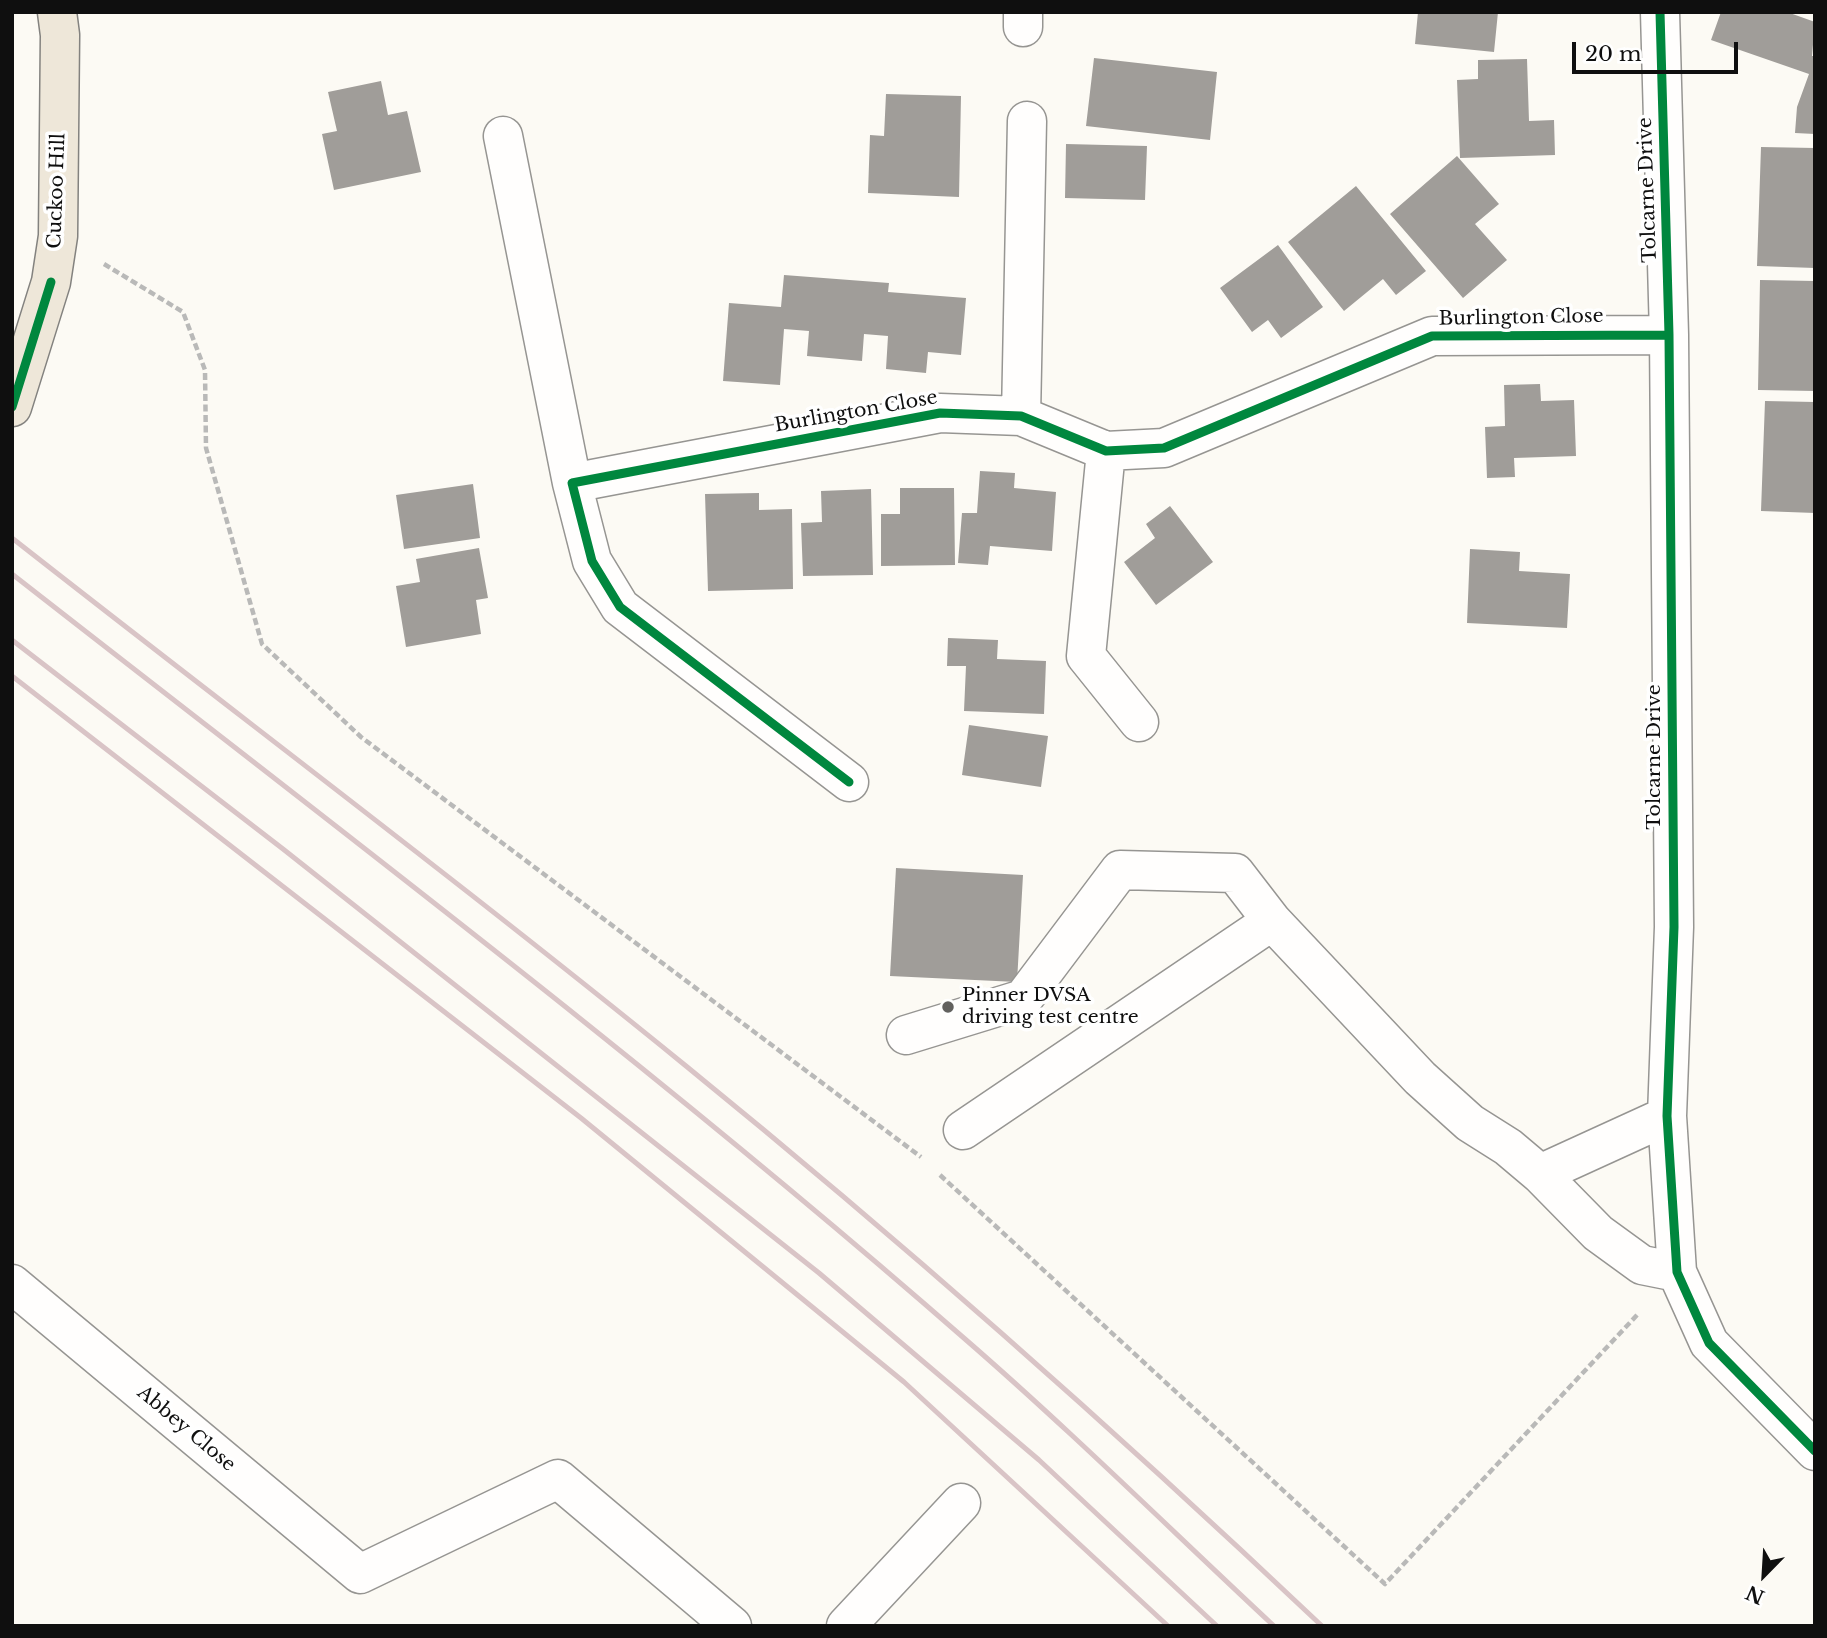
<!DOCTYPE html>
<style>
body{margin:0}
#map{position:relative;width:1827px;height:1638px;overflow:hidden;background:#fcfaf4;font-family:"Libre Baskerville",serif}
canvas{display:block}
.frame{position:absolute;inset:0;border:14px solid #0f0f0f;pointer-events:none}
.north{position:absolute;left:1729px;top:1540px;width:70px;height:70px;-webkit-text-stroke:5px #fff;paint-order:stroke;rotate:204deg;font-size:19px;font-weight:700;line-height:28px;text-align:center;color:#0f0f0f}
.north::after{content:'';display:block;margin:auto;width:24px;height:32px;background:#0f0f0f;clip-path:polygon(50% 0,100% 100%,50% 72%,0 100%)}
.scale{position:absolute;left:1572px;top:42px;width:166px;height:32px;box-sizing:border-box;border:4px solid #0f0f0f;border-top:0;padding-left:9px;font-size:21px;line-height:24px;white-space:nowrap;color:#0f0f0f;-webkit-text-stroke:5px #fff;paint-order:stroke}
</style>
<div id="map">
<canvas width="1827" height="1638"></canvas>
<div class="frame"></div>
<div class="north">N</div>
<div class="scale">20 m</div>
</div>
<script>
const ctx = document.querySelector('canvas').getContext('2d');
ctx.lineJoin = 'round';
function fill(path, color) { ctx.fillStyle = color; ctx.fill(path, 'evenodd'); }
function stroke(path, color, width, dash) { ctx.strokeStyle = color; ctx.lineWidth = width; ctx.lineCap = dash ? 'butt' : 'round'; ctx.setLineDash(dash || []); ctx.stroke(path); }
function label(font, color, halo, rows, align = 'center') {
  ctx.font = font + ' "Libre Baskerville",serif'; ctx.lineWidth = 7; ctx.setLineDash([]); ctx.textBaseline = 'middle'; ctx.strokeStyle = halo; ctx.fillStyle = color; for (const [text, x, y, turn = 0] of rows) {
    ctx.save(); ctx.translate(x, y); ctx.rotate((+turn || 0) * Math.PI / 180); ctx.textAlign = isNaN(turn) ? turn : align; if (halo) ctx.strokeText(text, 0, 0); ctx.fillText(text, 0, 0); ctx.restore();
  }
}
fill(new Path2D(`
 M1418 12H1498L1494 52 1415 44Z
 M1721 12H1787L1815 22 1812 56H1815V134L1795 133 1797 107 1809 74 1711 40Z
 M1094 58 1217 72 1210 140 1086 126Z
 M1527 59 1529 121 1554 120 1555 155 1460 158 1457 80 1478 79V60Z
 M381 81 388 115 407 111 421 172 334 190 322 134 337 131 328 92Z
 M886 94 961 96 959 197 868 193 870 135 884 136Z
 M1066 144 1147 146 1145 200 1065 198Z
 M1761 147 1815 148V268L1757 266Z
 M1457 156 1499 204 1475 224 1507 260 1463 298 1390 214Z
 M1356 186 1426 271 1396 295 1383 279 1344 311 1288 242Z
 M1278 245 1323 307 1281 338 1268 320 1252 332 1220 288Z
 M784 275 889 283 888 292 966 298 961 355 928 352 926 373 886 369 888 336 864 334 862 361 807 356 809 331 784 329 780 385 723 381 729 303 781 307Z
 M1760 280 1815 281V391L1758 390Z
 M1540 384 1541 401 1574 400 1576 456 1514 458 1515 477 1487 478 1485 427 1505 426 1504 385Z
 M1765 401 1815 402V513L1761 511Z
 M980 471 1015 473 1014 488 1056 492 1052 551 990 546 988 565 958 563 962 513H977Z
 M473 484 480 538 404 549 396 495Z
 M900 488H954L955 565 881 566V514H900Z
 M871 489 873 575 803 576 801 523 822 522 821 491Z
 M759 493V510L792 509 793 589 708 591 705 494Z
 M1170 506 1213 562 1156 605 1124 562 1155 538 1146 524Z
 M479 548 488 598 476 600 481 634 406 647 396 586 420 582 416 559Z
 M1470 549 1520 552 1519 571 1570 574 1567 628 1467 623Z
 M948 638 998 640 997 659 1046 661 1044 714 964 711 966 666H947Z
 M969 725 1048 736 1041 787 962 775Z
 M896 868 1023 875 1017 982 890 976Z`), '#a09d99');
const minor = new Path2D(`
 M1660 12 1669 335 1674 927 1667 1116 1677 1272 1709 1343 1815 1451
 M1023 27V12
 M503 136 572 483
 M1021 416 1027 121
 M1106 451 1086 656 1139 722
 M849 782 620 607 592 561 572 483 940 413 1021 416 1106 451 1164 448 1432 336 1669 335
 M906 1035 1023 999 1120 870 1235 873 1272 921 1420 1078 1470 1123 1508 1147 1540 1174 1598 1233 1642 1265 1677 1272
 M963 1130 1272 921
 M1540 1174 1667 1116
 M12 1284 360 1574 558 1479 732 1626
 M846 1626 961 1503`);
const major = new Path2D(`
 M12 407 51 282 58 236 60 35 57 12`);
stroke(minor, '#969592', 41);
stroke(major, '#83827f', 41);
stroke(new Path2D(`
 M104 264 183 312 205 370 206 448 262 644 361 737 921 1157
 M940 1175 1385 1584 1638 1314`), '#b9b9b8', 4.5, [7, 3.5]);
stroke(minor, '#fffefd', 38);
stroke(major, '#eee7d9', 38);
stroke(new Path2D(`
 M12 538C236 714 465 886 686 1066 905 1244 1117 1432 1322 1626
 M12 574C333 825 659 1071 965 1339 1071 1431 1171 1530 1274 1626
 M12 640 283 849 819 1273 1039 1460 1217 1626
 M12 676 581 1118 904 1382 1168 1626`), '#d9c4c6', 5);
stroke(new Path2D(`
 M1660 12 1669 335 1674 927 1667 1116 1677 1272 1709 1343 1815 1451
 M12 407 51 282
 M849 782 620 607 592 561 572 483 940 413 1021 416 1106 451 1164 448 1432 336 1669 335`), '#00873e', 9);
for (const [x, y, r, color] of [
 [948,1007,7,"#62615f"]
]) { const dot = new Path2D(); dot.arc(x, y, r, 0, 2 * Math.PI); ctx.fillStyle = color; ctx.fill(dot); stroke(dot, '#fff', 2.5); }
label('19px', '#0f0f0f', '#fff', [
 ["Tolcarne Drive",1648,190,-92],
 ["Cuckoo Hill",57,191,-88],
 ["Burlington Close",1521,318,-1],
 ["Burlington Close",856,412,-10],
 ["Tolcarne Drive",1655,757,-90],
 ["Abbey Close",186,1429,40]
]);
label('19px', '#0f0f0f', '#fff', [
 ["Pinner DVSA",962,996],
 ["driving test centre",962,1018]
], 'left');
</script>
